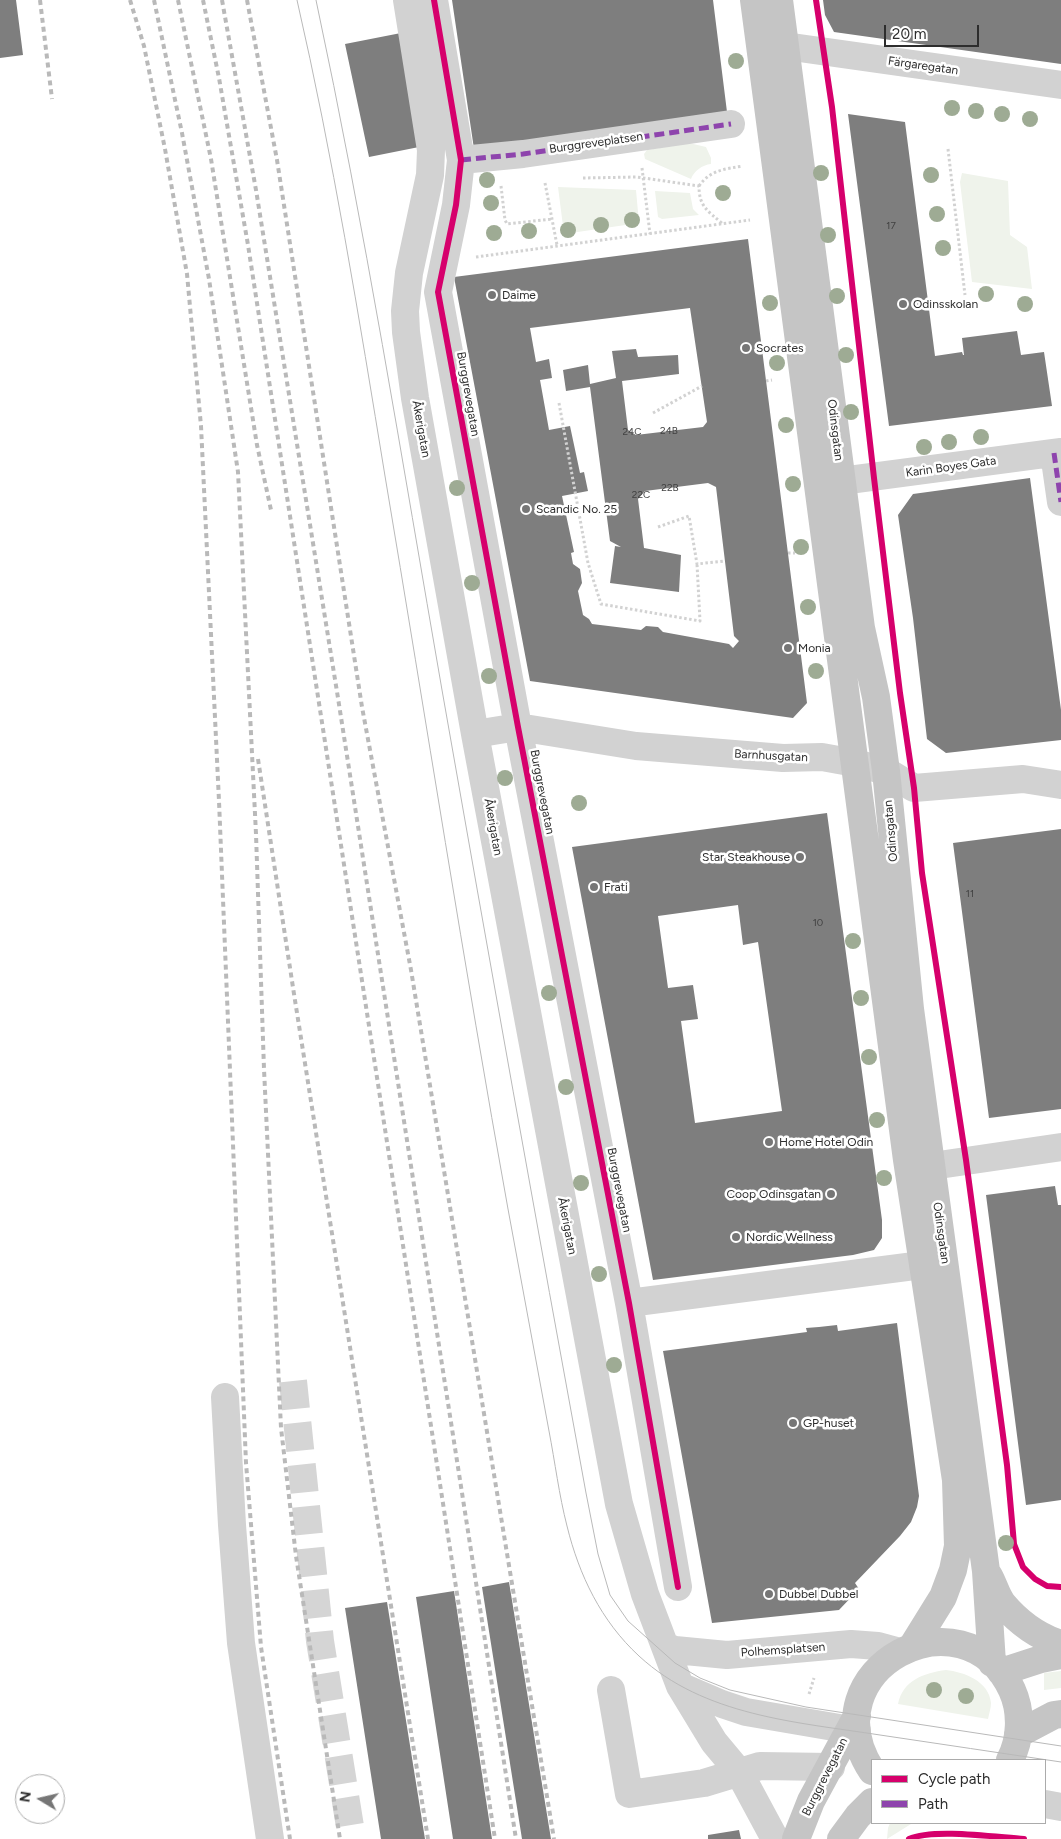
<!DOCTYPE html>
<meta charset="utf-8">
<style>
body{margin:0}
#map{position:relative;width:1061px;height:1839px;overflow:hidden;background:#fff;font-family:Figtree,sans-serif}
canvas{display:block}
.legend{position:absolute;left:871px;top:1759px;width:175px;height:65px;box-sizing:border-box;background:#fff;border:1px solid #ababab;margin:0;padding:6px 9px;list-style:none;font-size:15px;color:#2d2d2d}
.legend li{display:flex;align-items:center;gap:10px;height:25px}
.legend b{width:25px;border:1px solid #ababab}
.north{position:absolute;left:15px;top:1774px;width:50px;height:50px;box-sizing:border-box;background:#fff;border:1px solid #ababab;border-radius:50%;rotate:279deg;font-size:14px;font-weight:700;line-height:20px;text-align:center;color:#2d2d2d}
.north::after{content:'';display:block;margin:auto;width:18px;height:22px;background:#767676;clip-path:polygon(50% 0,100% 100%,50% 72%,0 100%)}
.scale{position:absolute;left:884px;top:25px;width:95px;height:22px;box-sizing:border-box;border:2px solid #2d2d2d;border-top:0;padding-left:6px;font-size:15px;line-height:18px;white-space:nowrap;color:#2d2d2d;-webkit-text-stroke:4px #fff;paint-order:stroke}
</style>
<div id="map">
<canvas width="1061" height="1839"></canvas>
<ul class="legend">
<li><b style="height:6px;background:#d6006c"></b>Cycle path</li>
<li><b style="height:6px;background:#8e44ad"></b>Path</li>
</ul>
<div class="north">N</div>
<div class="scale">20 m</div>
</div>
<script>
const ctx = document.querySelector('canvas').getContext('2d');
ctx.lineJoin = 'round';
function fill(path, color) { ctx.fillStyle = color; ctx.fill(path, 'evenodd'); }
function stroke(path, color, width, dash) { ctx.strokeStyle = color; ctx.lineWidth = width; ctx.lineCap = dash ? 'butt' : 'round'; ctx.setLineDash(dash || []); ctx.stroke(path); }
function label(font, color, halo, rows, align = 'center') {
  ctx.font = font + ' Figtree,sans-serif'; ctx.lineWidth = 5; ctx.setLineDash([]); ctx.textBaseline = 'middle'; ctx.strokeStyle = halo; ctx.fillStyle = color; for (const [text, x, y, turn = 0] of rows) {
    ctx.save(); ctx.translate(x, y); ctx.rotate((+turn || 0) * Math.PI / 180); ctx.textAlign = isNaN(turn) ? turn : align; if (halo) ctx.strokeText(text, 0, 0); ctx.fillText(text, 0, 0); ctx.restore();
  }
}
fill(new Path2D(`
 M689 143 706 147 711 158V164C702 165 694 171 691 179L645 159 644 154 647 150Z
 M962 173 1008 181 1010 235 1027 247 1032 289 972 282 960 182Z
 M558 187 636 190 639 223 564 234Z
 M655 191 690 193 693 209 699 215 662 219 658 217Z
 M946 1670C964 1672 989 1681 991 1703 991 1708 989 1714 988 1719L898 1704C903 1680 924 1673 946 1670Z
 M1061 1671V1688L1044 1690V1673Z
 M890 1823H928L929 1824H911L887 1839 888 1828Z`), '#eff3eb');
fill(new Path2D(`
 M0 0H16L23 55 0 58Z
 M452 0H713L727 112 474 149Z
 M823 0H1061V64L834 32 825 15Z
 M401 33 424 146 369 157 345 44Z
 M848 114 905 122 935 356 962 352 963 355H964L962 338 1017 331 1021 355 1044 352 1052 406 889 426Z
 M748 239 807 703 793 718 530 681 454 277ZM690 308 707 422 703 427 636 435 628 430 622 381 679 374 678 355 638 357 636 349 612 351 616 378 590 384 588 365 563 370 566 391 590 387 610 541 621 547 615 546 610 583 679 592 681 555 644 548 638 499 645 491 708 483 716 487 734 636 739 641 733 648 729 644 663 632 658 627 646 626 641 630 592 624 589 619 583 615 578 591 582 583 580 569 573 564 571 553 574 552 562 496 588 491 584 472 580 473 570 426 549 430 540 380 552 378 549 359 536 362 530 328Z
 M1030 478 1061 710V740L946 753 927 739 913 618 898 515 913 494Z
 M827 813 882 1220V1238L874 1250 853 1255 653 1280 572 847ZM738 905 743 945 758 942 782 1111 695 1123 681 1021 698 1019 693 985 668 988 658 916Z
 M1061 829V1109L989 1118 953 843Z
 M1055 1186 1058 1205H1061V1500L1026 1505 986 1195Z
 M897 1323 919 1496 917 1507 911 1522 900 1536 855 1583 859 1589 839 1610 712 1623 663 1351 807 1332 806 1328 819 1327 837 1325 838 1331Z
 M509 1582 551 1839H522L482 1587Z
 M454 1591 492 1839H453L416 1597Z
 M387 1602 425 1839H381L345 1608Z
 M739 1830 741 1839H708V1835Z`), '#7e7e7e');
stroke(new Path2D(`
 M293 1381 320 1641 352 1839`), '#d5d5d5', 28, [28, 14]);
stroke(new Path2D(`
 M948 149 965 295
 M642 168 650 234
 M583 178 637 177 699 186C699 207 708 211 723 224
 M545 183 557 245
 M501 186 505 220 507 224 552 219
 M699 186C710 170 725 169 743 166
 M476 257 750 220
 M766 381 772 380
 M559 403 588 563 601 604 700 621 697 564
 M653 413 702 386
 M658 527 689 516 697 564 725 561
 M788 553H795
 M809 1694 814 1678`), '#d2d2d2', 3, [2.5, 2.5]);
stroke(new Path2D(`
 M407 0 431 150 430 175 409 273 405 311 406 332 415 398 475 734 619 1504 645 1594 680 1686 714 1742 739 1772 775 1839
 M434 0 461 160 456 205 438 292 518 727 629 1303 678 1587
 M785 46 1061 85
 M461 160 523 154 731 124
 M1054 453 1061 502
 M841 481 1061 452
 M475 734 518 727 636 746 783 758 822 757 855 763 886 771 914 788 1023 779 1061 785
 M932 1166 1061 1147
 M629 1303 922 1265
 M225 1397 232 1525 241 1643 270 1839
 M667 1647 675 1650 727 1655 851 1644 878 1646 900 1652
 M680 1686 722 1704 746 1712 857 1731
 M611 1690 629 1794 704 1783 760 1766 831 1767
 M1045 1804 1061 1807`), '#d2d2d2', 28);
stroke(new Path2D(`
 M754 0 907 1160 956 1480 958 1546 953 1570 943 1597 912 1647
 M779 0 861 628 876 697 886 771 910 1009 986 1571 992 1663
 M989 1576C994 1585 997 1597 1003 1604 1019 1623 1039 1637 1061 1644
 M1001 1672 1041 1659 1061 1655
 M1018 1734 1054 1715 1061 1714
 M872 1771C806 1669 964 1586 1012 1690 1022 1712 1021 1739 1010 1760
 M796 1839 811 1801 857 1716
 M841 1839 858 1816 872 1802`), '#c5c5c5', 28);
stroke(new Path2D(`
 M297 0C333 157 359 317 385 476 426 720 464 965 508 1209 522 1283 535 1357 549 1431 555 1462 559 1495 567 1526 579 1575 601 1621 639 1656 704 1716 796 1722 880 1735 940 1744 1001 1753 1061 1762
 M316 0C365 229 402 460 442 690 489 958 537 1226 586 1493L598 1554 610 1595 628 1621 675 1663 700 1678 730 1690 806 1707 1061 1746`), '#b9b9b9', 1);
stroke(new Path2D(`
 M40 0 52 99
 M130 0 144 46 165 149 187 274 201 426 219 801 246 1463 261 1647 290 1839
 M154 0 182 133 209 279 238 472 256 834 264 1069 281 1428 296 1556 340 1839
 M178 0 211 159 257 445 271 510
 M203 0 219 78 248 245 495 1839
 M222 0 256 190 338 698 516 1839
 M247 0 277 160 362 707 411 970 554 1839
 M258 759 294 994 428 1839`), '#b9b9b9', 4, [5, 4]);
stroke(new Path2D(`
 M461 160 523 154 731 124
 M1054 453 1061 502`), '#8e44ad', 5, [10, 5]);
stroke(new Path2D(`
 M434 0 461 160 456 205 438 292 518 727 629 1303 678 1587
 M816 0 832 107 874 478 900 693 914 788 922 873 966 1160 1007 1465 1014 1544 1023 1567 1035 1579 1047 1586 1061 1587
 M909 1839C933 1828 995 1837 1024 1839`), '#d6006c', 6);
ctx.fillStyle = '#9eab94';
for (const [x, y] of [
 [736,61],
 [952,108],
 [976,111],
 [1002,114],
 [1030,119],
 [821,173],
 [931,175],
 [487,180],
 [723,193],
 [491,203],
 [937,214],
 [632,220],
 [601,225],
 [568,230],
 [529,231],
 [494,233],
 [828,235],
 [943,248],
 [986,294],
 [837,296],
 [770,303],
 [1025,304],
 [846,355],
 [777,363],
 [851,412],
 [786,425],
 [981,437],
 [949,442],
 [924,447],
 [793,484],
 [457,488],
 [801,547],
 [472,583],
 [808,607],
 [816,671],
 [489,676],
 [505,778],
 [579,803],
 [853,941],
 [549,993],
 [861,998],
 [869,1057],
 [566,1087],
 [877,1120],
 [884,1178],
 [581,1183],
 [599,1274],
 [614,1365],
 [1006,1543],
 [934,1690],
 [966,1696]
]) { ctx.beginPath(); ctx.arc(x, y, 8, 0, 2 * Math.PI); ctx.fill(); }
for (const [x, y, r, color] of [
 [492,295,5,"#767676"],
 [903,304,5,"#767676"],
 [746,348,5,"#767676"],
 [526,509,5,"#767676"],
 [788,648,5,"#767676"],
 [800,857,5,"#767676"],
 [594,887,5,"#767676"],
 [769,1142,5,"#767676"],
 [831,1194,5,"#767676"],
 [736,1237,5,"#767676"],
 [793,1423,5,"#767676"],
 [769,1594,5,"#767676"]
]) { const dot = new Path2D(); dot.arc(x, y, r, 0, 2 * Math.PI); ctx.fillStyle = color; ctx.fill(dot); stroke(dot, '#fff', 2); }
label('10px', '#414141', null, [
 ["17",891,226],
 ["24B",669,431],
 ["24C",632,432],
 ["22B",670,488],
 ["22C",641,495],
 ["11",970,894],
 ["10",818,923]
]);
label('12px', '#2d2d2d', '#fff', [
 ["Färgaregatan",923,66,8],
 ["Burggreveplatsen",596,143,-8],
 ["Burggrevegatan",468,394,80],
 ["Åkerigatan",421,429,80],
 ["Odinsgatan",835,430,83],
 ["Karin Boyes Gata",951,467,-8],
 ["Barnhusgatan",771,756,3],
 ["Burggrevegatan",542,792,79],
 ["Åkerigatan",493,827,80],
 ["Odinsgatan",891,831,-95],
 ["Burggrevegatan",619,1190,79],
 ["Åkerigatan",567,1226,79],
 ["Odinsgatan",941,1233,82],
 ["Polhemsplatsen",783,1650,-4],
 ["Burggrevegatan",825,1777,-63]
]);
label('12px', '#2d2d2d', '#fff', [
 ["Daime",502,295],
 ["Odinsskolan",913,304],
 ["Socrates",756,348],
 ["Scandic No. 25",536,509],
 ["Monia",798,648],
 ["Star Steakhouse",790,857,"right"],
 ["Frati",604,887],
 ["Home Hotel Odin",779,1142],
 ["Coop Odinsgatan",821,1194,"right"],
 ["Nordic Wellness",746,1237],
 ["GP-huset",803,1423],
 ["Dubbel Dubbel",779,1594]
], 'left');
</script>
